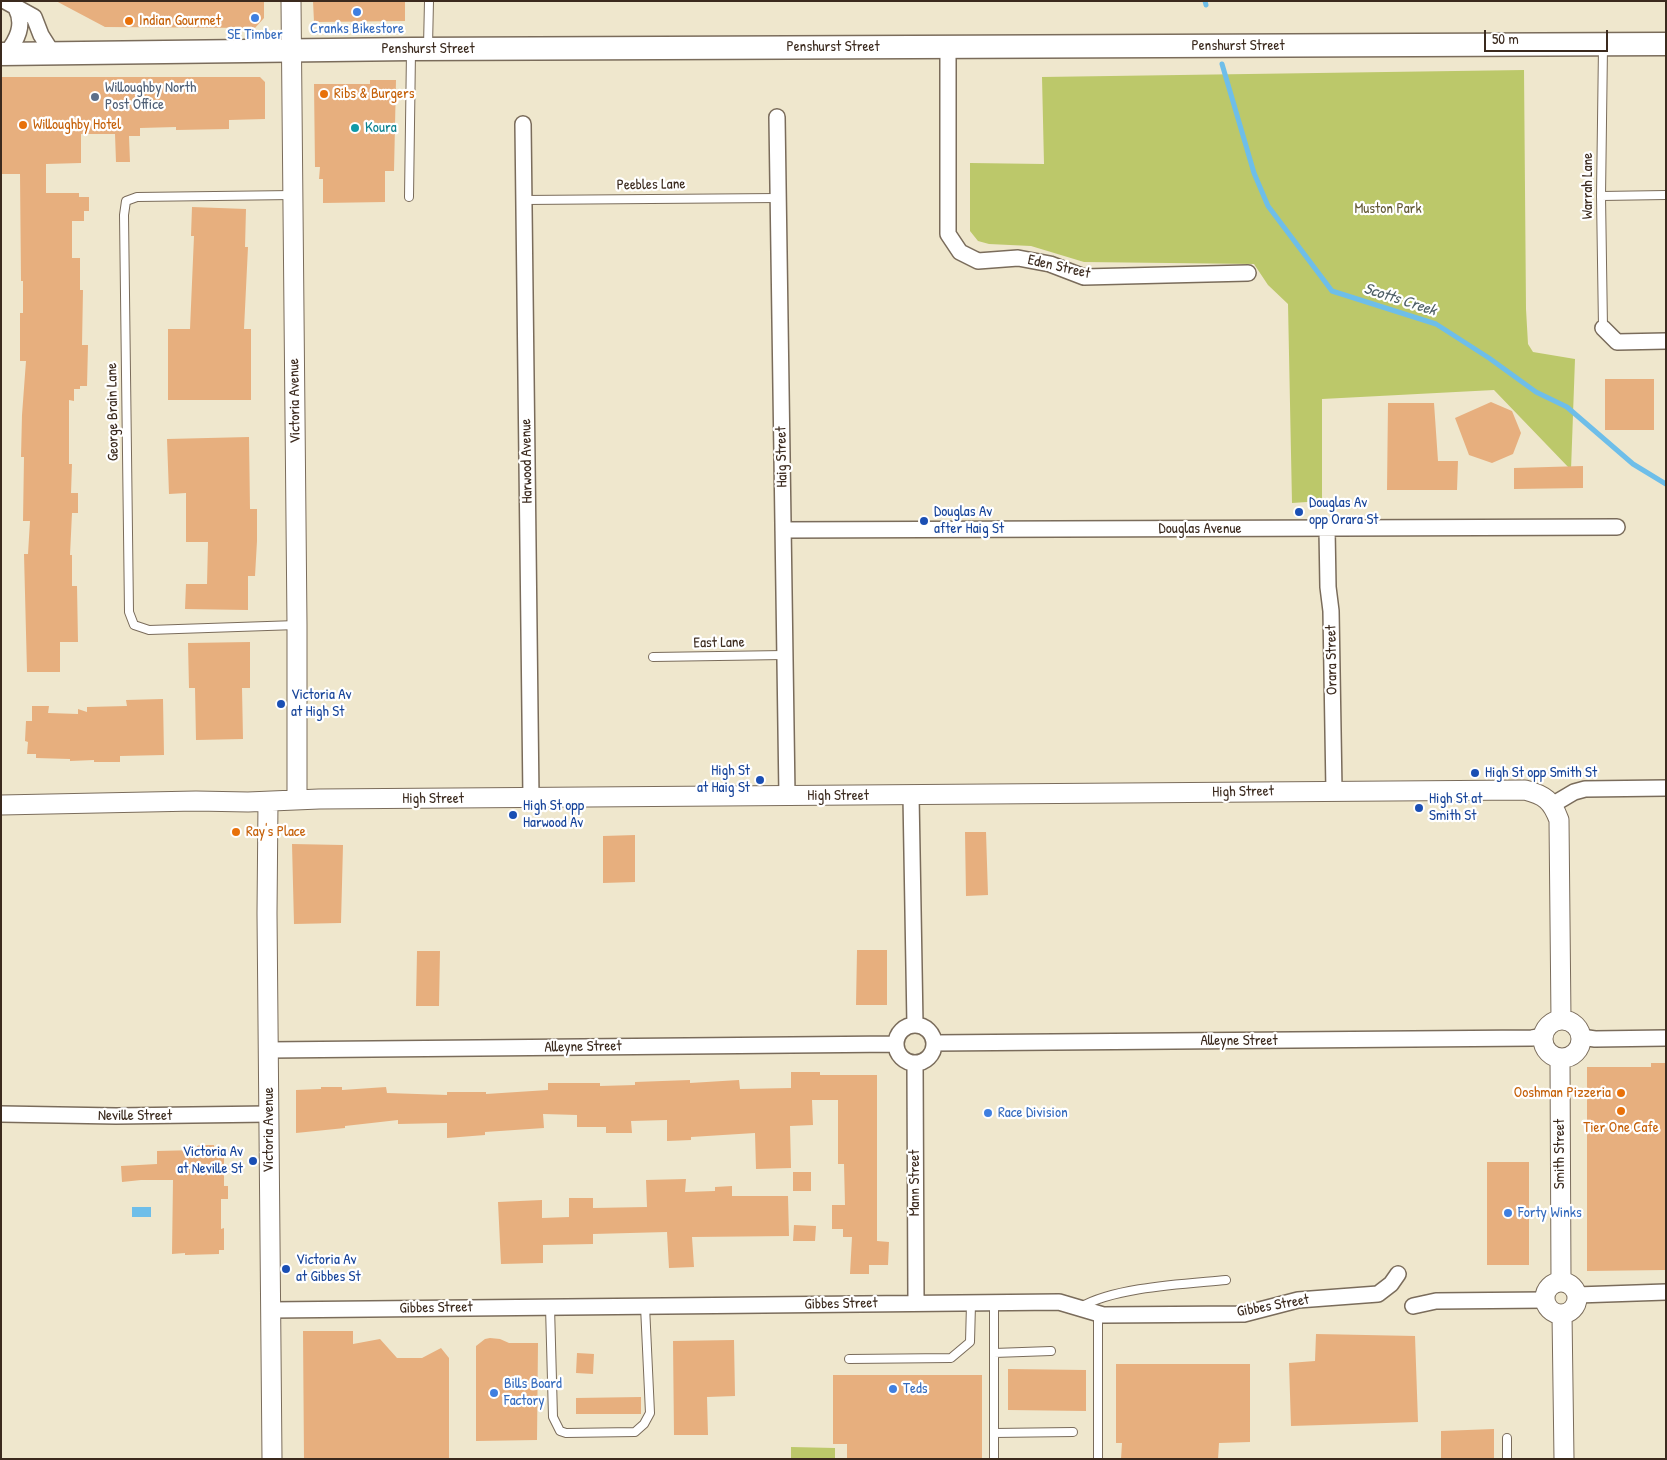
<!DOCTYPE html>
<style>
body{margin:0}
#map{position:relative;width:1667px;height:1460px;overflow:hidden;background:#efe7cd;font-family:"Patrick Hand",sans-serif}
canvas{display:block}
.frame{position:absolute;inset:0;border:2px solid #3b2a1e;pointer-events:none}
.scale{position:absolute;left:1484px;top:30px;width:124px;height:22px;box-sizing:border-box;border:2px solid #3b2a1e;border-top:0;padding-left:6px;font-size:15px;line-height:18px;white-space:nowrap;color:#3b2a1e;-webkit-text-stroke:4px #fff;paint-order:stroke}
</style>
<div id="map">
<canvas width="1667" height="1460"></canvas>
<div class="frame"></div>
<div class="scale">50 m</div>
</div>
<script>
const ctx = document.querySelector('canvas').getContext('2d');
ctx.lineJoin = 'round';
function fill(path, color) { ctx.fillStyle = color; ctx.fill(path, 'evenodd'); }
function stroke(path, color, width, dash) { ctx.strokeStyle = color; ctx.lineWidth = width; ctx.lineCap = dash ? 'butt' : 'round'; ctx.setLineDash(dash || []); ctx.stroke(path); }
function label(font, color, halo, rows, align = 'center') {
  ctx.font = font + ' "Patrick Hand",sans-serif'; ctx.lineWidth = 4.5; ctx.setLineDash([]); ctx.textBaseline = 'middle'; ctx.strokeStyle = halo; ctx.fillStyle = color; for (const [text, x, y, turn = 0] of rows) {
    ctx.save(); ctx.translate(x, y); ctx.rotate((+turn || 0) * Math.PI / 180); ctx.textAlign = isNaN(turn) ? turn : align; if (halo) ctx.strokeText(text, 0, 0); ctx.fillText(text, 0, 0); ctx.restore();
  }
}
fill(new Path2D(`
 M1524 70 1526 309 1528 344 1533 352 1575 359 1571 470 1494 390 1322 399V501L1292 503 1288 304 1268 285 1254 264 1084 262 1031 246 989 244 978 241 970 231V163L1044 164 1042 77Z
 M791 1447 835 1448V1459H791Z`), '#bcc86a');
fill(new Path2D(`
 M132 1207H151V1217H132Z`), '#6ebee9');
stroke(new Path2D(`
 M1205 1 1206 5
 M1222 64 1254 173 1268 206 1332 291 1436 324 1489 358 1536 392 1567 407 1633 464 1666 484`), '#6ebee9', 5);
fill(new Path2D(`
 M56 1H264V18L255 28 105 27Z
 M313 1H405V21L314 22Z
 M1 77H260L265 82V119L229 120V129L176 130V127L140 128V136H129L130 162H116L115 134H81V163L46 164V193H79V197H89V211H84V221H72V258H80V290H83L82 345H88L87 386H80V389H74V401L69 400V464H72L71 493H78V513H72L70 555H72V586H77L78 642H60V672H27L24 554H28L30 521H23L24 457H21L22 415 26 361H20V313H23V281H21L20 174H1Z
 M370 80H396L394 171H385V202L323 203V179H319L320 167H315L314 84H370Z
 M192 207 246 209 245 247H248L244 329H251V400H168V329H190L194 236H191Z
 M1605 379H1654V430H1605Z
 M1491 402 1512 411 1521 433 1513 454 1492 463 1469 455 1455 418Z
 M1388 403H1434L1438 461H1458L1457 490H1387Z
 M249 437 250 509H257V541L255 576H248V610L185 609 186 584H207L208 542H186V493L169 494 167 439Z
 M1583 466V488L1514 489V468Z
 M250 642V688H242L243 739 196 740 195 688H189L188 643Z
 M163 699 164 755 120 756V762H94V760L70 761V759L36 758V754H27L28 742 25 741 26 721H32V706H49L48 713 78 714V709L87 712V707L127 706 126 700Z
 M965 832H986L988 895 966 896Z
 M635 835V882L603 883V836Z
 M292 844 343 845 341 923 294 924Z
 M857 950H887V1005H856Z
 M417 951H440L439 1006H416Z
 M1651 1063H1666V1270L1587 1271V1067H1651Z
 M791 1072H820V1075H877V1241L889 1242 888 1265H869V1274H850L852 1237H843V1229H832V1205H845L844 1164H838V1100H812L813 1125 790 1126 791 1168 756 1169 755 1133 691 1137V1140L667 1141V1120L631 1121 632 1133H606V1127H577V1115L543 1114 544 1128 485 1132V1135L447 1138V1123L398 1124V1120L345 1126V1128L296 1133V1090L321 1089V1087H342V1090L386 1087 387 1093 447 1095V1092H486V1094L548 1090V1083H600V1086L635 1085V1082L690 1080V1083L739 1080 740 1089 791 1088Z
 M200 1145H214V1148H224V1186H228V1199H221V1229L224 1228V1250H219V1254L185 1255V1253L172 1254 173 1180H141L122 1182 121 1166 157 1164V1151L197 1150V1146Z
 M1487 1162H1529V1265H1487Z
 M793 1172H811V1191H793Z
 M686 1179 685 1192 715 1191V1187L732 1186V1196H788L789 1236 692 1237 694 1267 669 1268 667 1232 593 1234V1244L543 1245V1263L501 1264 498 1202 542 1200V1218L569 1217V1198H593V1208L647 1207 646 1180Z
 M794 1225 816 1226 815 1241H793Z
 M303 1331H353V1344L380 1339 397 1358H422L441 1348 449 1358V1459H304Z
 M1316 1334 1415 1336 1418 1422 1291 1426 1289 1363 1315 1361Z
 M490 1338 500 1339 509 1343H538L537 1440 476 1441V1346L485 1339Z
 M734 1340 735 1396 707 1397 708 1435H674L673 1341Z
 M577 1353 594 1354 593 1374 576 1373Z
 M1116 1364H1250V1442L1219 1443 1218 1459H1121L1122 1443H1116Z
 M1008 1369 1086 1370V1411L1008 1410Z
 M833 1375H982V1459H847V1444H833Z
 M641 1397V1414H576V1398Z
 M1494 1429V1459H1441V1431Z`), '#e7af7e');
const service = new Path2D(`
 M428 46 429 1
 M1603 47 1601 196 1603 328
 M293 195 137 197 126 201 124 215 129 612 134 625 149 630 297 625
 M1601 196 1666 195
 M409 197 411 51
 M524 200 778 198
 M653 657 784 655
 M550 1307 553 1417 560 1431 566 1433 635 1432 644 1424 650 1413 645 1306
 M1081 1307C1115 1287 1185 1284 1226 1280
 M1098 1314V1459
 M994 1353 1051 1351
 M849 1359 951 1358 970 1342 971 1304
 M994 1433 1073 1432
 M994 1459V1304
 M1507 1459V1438`);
const minor = new Path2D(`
 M5 1 34 17 41 35 53 54
 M948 46V234L960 252 978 261 1018 258 1050 264 1084 277 1248 273
 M6 54C17 40 25 25 16 8
 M777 117 787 796
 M523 124 531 798
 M1603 328 1617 342 1666 341
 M1327 529 1328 587 1331 611 1334 791
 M783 530 1617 527
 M911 795 915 1025
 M1552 805 1574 792 1585 789 1666 788
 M896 1044a19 19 0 1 1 38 0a19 19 0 1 1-38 0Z
 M1581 1037 1595 1039 1666 1038
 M934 1043 1532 1038 1543 1036
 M269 1050 896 1044
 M915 1063 916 1303
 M1 1114 116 1116 269 1114
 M1577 1295 1666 1292
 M1413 1306 1436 1301 1545 1300
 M271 1310 1059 1302 1103 1315 1244 1314 1298 1300 1378 1294 1391 1284 1398 1274`);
const tertiary = new Path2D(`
 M291 1 297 625V800
 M268 802 267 913 272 1459
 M1 805 196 801 248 802 319 799 1525 790C1545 795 1552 801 1559 820L1561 1020
 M1543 1039a19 19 0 1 1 38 0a19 19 0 1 1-38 0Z
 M1560 1058 1561 1281
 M1545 1298a16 16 0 1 1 32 0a16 16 0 1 1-32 0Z
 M1562 1314 1564 1459`);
const primary = new Path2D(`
 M1 54 411 49 1666 44`);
stroke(service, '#7a6c5b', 10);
stroke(minor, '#7a6c5b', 18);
stroke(tertiary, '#7a6c5b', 21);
stroke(primary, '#7a6c5b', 25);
stroke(service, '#fff', 8);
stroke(minor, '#fff', 15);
stroke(tertiary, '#fff', 19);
stroke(primary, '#fff', 22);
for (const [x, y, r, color] of [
 [357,12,5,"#3f7fe0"],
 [255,18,5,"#3f7fe0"],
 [129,21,5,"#e8710a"],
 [324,94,5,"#e8710a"],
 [95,97,5,"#5c6f8a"],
 [23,125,5,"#e8710a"],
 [355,128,5,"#0f9aa8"],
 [1299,512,5,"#1a4fb4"],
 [924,521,5,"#1a4fb4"],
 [281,704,5,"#1a4fb4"],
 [1475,773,5,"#1a4fb4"],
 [760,780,5,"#1a4fb4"],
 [1419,808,5,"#1a4fb4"],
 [513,815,5,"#1a4fb4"],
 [236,832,5,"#e8710a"],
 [1621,1093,5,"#e8710a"],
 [1621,1111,5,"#e8710a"],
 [988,1113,5,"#3f7fe0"],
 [253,1161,5,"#1a4fb4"],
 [1508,1213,5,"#3f7fe0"],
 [286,1269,5,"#1a4fb4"],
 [893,1389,5,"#3f7fe0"],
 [494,1393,5,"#3f7fe0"]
]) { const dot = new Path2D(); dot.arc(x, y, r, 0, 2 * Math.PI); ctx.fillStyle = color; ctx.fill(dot); stroke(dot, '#fff', 2); }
label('15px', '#c56008', '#fff', [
 ["Indian Gourmet",139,21],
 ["Ribs & Burgers",334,94],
 ["Willoughby Hotel",33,125],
 ["Ray's Place",246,832],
 ["Ooshman Pizzeria",1611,1093,"right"],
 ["Tier One Cafe",1621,1128,"center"]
], 'left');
label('15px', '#366cbe', '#fff', [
 ["Cranks Bikestore",357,29,"center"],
 ["SE Timber",255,35,"center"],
 ["Race Division",998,1113],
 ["Forty Winks",1518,1213],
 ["Bills Board",504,1384],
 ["Factory",504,1401],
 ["Teds",903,1389]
], 'left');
label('15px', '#3b2a1e', '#fff', [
 ["Penshurst Street",1238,46],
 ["Penshurst Street",833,47],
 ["Penshurst Street",428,49],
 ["Peebles Lane",651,185,-1],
 ["Warrah Lane",1588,186,-90],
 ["Eden Street",1059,267,13],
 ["Victoria Avenue",295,401,-91],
 ["George Brain Lane",113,412,-91],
 ["Haig Street",782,457,-91],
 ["Harwood Avenue",527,461,-91],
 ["Douglas Avenue",1200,529],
 ["East Lane",719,643,-1],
 ["Orara Street",1332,660,-91],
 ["High Street",1243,792,-1],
 ["High Street",838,796],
 ["High Street",433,799],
 ["Alleyne Street",1239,1041],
 ["Alleyne Street",583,1047,-1],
 ["Neville Street",135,1116],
 ["Victoria Avenue",269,1130,-90],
 ["Smith Street",1560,1154,-90],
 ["Mann Street",915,1183,-90],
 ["Gibbes Street",841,1304,-1],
 ["Gibbes Street",1273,1306,-10],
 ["Gibbes Street",436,1308,-1]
]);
label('15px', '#4e5e75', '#fff', [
 ["Willoughby North",105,88],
 ["Post Office",105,105]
], 'left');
label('15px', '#0d838f', '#fff', [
 ["Koura",365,128]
], 'left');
label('15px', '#625935', '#fff', [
 ["Muston Park",1388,209]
]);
label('15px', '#164399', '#fff', [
 ["Douglas Av",1309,503],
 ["opp Orara St",1309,520],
 ["Douglas Av",934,512],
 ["after Haig St",934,529],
 ["Victoria Av",291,695],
 ["at High St",291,712],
 ["High St",750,771,"right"],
 ["at Haig St",750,788,"right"],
 ["High St opp Smith St",1485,773],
 ["High St at",1429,799],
 ["Smith St",1429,816],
 ["High St opp",523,806],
 ["Harwood Av",523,823],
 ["Victoria Av",243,1152,"right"],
 ["at Neville St",243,1169,"right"],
 ["Victoria Av",296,1260],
 ["at Gibbes St",296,1277]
], 'left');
label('italic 16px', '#4d5e65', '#fff', [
 ["Scotts Creek",1400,300,18]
]);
</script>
